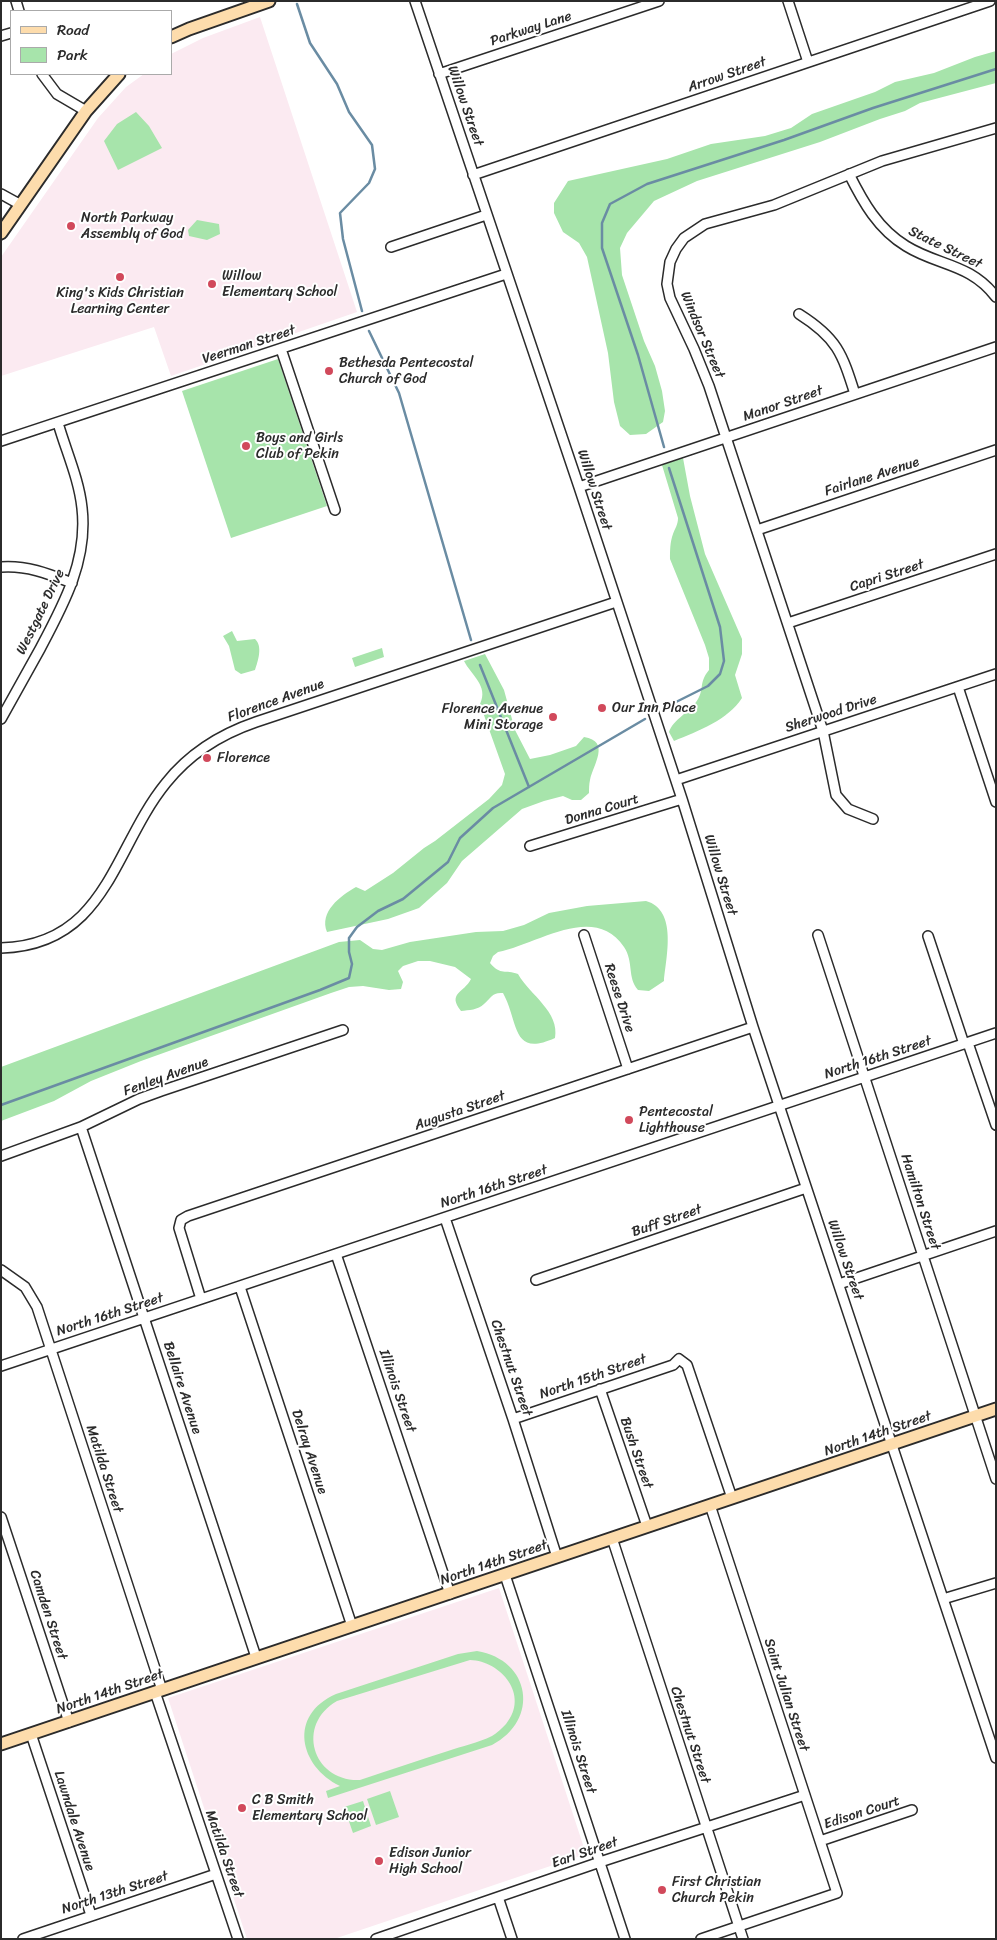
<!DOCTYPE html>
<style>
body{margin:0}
#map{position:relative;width:997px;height:1940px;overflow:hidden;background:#fff;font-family:Sriracha,sans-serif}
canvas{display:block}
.frame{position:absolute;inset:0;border:2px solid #2b2b2b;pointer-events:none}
.legend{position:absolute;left:10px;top:10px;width:162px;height:65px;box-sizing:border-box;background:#fff;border:1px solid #aaa;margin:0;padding:6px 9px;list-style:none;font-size:15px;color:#2b2b2b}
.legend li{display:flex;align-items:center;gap:10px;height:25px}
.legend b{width:25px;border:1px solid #aaa}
</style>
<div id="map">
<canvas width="997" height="1940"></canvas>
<div class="frame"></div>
<ul class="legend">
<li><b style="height:6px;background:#fddcac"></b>Road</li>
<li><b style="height:14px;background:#a7e4ab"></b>Park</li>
</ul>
</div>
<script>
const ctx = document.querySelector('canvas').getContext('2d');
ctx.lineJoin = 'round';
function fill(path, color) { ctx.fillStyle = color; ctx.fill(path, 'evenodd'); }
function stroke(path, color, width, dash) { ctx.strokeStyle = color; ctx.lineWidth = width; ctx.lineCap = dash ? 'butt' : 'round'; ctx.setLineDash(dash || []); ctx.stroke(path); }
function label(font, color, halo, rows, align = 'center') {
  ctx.font = font + ' Sriracha,sans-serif'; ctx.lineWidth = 4; ctx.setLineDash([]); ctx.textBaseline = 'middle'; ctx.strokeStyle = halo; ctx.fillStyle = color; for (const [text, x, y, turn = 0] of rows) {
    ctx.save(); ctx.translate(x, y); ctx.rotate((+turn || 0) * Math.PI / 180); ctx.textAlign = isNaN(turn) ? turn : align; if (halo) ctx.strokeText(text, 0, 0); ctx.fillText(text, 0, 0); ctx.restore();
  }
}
fill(new Path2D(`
 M260 17 357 312 171 376 154 327 1 376V257L98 118 126 87 144 74H171V54L203 38Z
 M499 1588 586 1854 334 1939H247L168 1698Z`), '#fbeaf1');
fill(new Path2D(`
 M996 51V83L920 103 905 111 880 119 820 142 697 181 654 201 627 233 620 248 622 275 644 341 655 366 662 391 665 411 663 422 646 434 630 435 620 426 614 402 608 353 587 257 579 243 563 232 554 213V203L568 181 667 159 711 144 765 136 791 128 812 114 875 92 895 82 934 73 975 57Z
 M136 112 149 126 162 148 118 170 104 141 117 124Z
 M197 220 219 224 220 234 207 240 189 236 188 230Z
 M278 359 327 506 231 538 182 391Z
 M683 458 690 496 705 554 742 639V654L735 675 742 698C728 720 698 731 674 741L669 732C673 719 691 712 698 699 704 689 699 682 709 670V658L705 645 670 559C670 551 670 542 673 534 675 528 678 525 678 518L662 465Z
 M232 631 237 641 255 639C263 646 258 661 255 670L241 674 235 670 229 646 223 636Z
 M382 648 384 657 355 667 352 658Z
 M485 654 504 690 515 730 530 759 550 755 576 746 584 737C611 741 593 765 590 780 589 784 589 789 589 793L581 800H572L563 796 544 801 522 809 462 861 447 883 419 908 388 919 327 932C319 912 340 896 356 887L365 891 393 873 424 848 435 841 489 799 502 785 505 774 480 704C489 686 471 675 464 661Z
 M646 901C678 910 666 957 664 981L649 991 638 990C627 977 634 962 624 947 594 902 536 945 498 952L493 956 490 963C501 976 505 969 518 974 530 995 560 1012 555 1038 511 1058 519 1022 503 993 492 992 491 998 484 1004 478 1010 469 1010 461 1011 447 993 464 993 471 979L455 967 430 961H418L403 966 398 971 403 982 401 989 389 990 363 986 349 987 331 993 141 1061 91 1081 54 1101 1 1121V1067L339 942 360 940 373 949 382 950 410 942 476 932 503 931 524 925 549 913 587 906Z
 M477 1651C531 1660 540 1720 492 1745L328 1798 326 1791 340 1786C299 1766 288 1715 336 1694L458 1654ZM470 1660C501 1661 530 1695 506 1724 502 1728 497 1733 492 1736 478 1743 462 1746 448 1751 419 1760 390 1770 360 1780 313 1782 295 1725 337 1701Z
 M390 1791 399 1817 376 1825 367 1799Z
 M363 1801 371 1826 353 1833 344 1807Z`), '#a7e4ab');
stroke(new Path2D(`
 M297 4 310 43 337 84 349 112 372 145 375 169 369 183 340 213 343 239 362 311
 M369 331 399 393 471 640
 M664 447 638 355 602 248V223L610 204 647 184 784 140 873 108 996 69
 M480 665 529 787
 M664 708 708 686 720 674 724 661 720 627 669 468
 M1 1105 320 990 349 978 352 964 349 952V938L357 927 378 911 403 899 448 862 460 838 493 808 645 719`), '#6a8ca3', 2.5);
const minor = new Path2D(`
 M16 1 19 11
 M415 1 579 487 682 799 753 1027 996 1758
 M788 1 808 62
 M1 36 11 33
 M42 74 57 94 86 111
 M439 74 659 1
 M849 174C863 202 878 229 906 246 938 266 970 263 996 297
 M473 175 990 1
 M1 194 21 205
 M391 247 486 215
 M799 314C837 338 842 353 855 394
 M281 349 335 510
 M1 441 506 274
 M579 487 996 347
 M757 530 996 450
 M1 567C27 565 49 574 72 583
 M788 623 996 554
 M958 687 996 802
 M1 719C14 696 27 672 40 649 64 604 88 560 82 508 79 479 66 451 58 423
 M676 780 996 674
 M873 819 848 809 836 795 823 731 709 386 694 349 670 298 667 284 670 262 676 249 684 238 705 224 774 205 882 161 996 128
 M530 846 682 799
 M584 935 628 1069
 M818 935 996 1479
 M928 936 964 1044
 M1 948C107 945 113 848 166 783 189 754 221 734 256 722L616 602
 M968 1043 996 1125
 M81 1127 256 1657
 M1 1156 81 1127 139 1099 161 1091 343 1030
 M445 1218 513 1419 557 1557
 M336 1254 450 1594
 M1 1270 25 1287 37 1307 162 1690
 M536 1280 806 1188
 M839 1284 996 1231
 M240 1287 352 1626
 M201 1299 179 1228 181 1220 188 1216 753 1027
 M1 1366 996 1033
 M600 1389 647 1526
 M513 1419 673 1365 679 1359 687 1365 732 1498
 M1 1517 69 1722
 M612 1538 743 1939
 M505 1575 625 1939
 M943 1599 996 1583
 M155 1692 238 1939
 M31 1734 91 1915
 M820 1841 912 1810
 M498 1897 512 1939
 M23 1939 216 1874
 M376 1939 600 1862 805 1795
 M701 1939 837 1893 710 1505`);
const major = new Path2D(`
 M171 37 189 29 269 1
 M1 233 86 111 119 74
 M1 1744 996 1409`);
stroke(minor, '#2b2b2b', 12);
stroke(major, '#2b2b2b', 15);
stroke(minor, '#fff', 9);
stroke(major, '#fddcac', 11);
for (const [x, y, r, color] of [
 [71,226,5,"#d1495b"],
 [120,277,5,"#d1495b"],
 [212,284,5,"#d1495b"],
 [329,371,5,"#d1495b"],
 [246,446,5,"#d1495b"],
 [602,708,5,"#d1495b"],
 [553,717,5,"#d1495b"],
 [207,758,5,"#d1495b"],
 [629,1120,5,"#d1495b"],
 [242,1808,5,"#d1495b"],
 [379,1861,5,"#d1495b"],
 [662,1890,5,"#d1495b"]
]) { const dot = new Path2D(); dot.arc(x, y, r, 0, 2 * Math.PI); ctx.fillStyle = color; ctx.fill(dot); stroke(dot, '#fff', 2); }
label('14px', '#2b2b2b', '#fff', [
 ["Parkway Lane",531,29,-18],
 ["Arrow Street",727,75,-19],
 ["Willow Street",465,106,71],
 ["State Street",945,248,26],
 ["Windsor Street",702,335,67],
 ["Veerman Street",249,345,-18],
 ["Manor Street",783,404,-19],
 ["Fairlane Avenue",872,477,-18],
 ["Willow Street",594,490,72],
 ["Capri Street",887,576,-18],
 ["Westgate Drive",41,612,-64],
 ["Florence Avenue",276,701,-20],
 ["Sherwood Drive",831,714,-18],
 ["Donna Court",602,810,-17],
 ["Willow Street",720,875,73],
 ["Reese Drive",619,998,72],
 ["North 16th Street",878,1058,-18],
 ["Fenley Avenue",166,1077,-20],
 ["Augusta Street",460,1111,-19],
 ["North 16th Street",494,1187,-18],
 ["Hamilton Street",920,1202,72],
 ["Buff Street",667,1221,-19],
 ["Willow Street",845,1260,71],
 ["North 16th Street",110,1315,-18],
 ["Chestnut Street",511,1368,71],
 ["North 15th Street",593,1377,-19],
 ["Bellaire Avenue",182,1388,72],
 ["Illinois Street",397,1391,71],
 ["North 14th Street",878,1434,-19],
 ["Delray Avenue",309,1452,72],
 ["Bush Street",636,1453,71],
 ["Matilda Street",104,1469,72],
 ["North 14th Street",494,1563,-19],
 ["Camden Street",48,1615,72],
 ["North 14th Street",110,1692,-19],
 ["Saint Julian Street",786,1695,72],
 ["Chestnut Street",690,1735,72],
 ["Illinois Street",578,1752,72],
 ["Edison Court",862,1813,-18],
 ["Lawndale Avenue",74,1821,72],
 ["Earl Street",585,1853,-19],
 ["Matilda Street",224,1854,71],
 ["North 13th Street",115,1893,-18]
]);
label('14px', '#2b2b2b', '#fff', [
 ["North Parkway",81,218],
 ["Assembly of God",81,234],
 ["Willow",222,276],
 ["Elementary School",222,292],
 ["King's Kids Christian",120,293,"center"],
 ["Learning Center",120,309,"center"],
 ["Bethesda Pentecostal",339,363],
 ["Church of God",339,379],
 ["Boys and Girls",256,438],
 ["Club of Pekin",256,454],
 ["Our Inn Place",612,708],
 ["Florence Avenue",543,709,"right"],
 ["Mini Storage",543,725,"right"],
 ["Florence",217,758],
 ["Pentecostal",639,1112],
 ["Lighthouse",639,1128],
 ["C B Smith",252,1800],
 ["Elementary School",252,1816],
 ["Edison Junior",389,1853],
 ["High School",389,1869],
 ["First Christian",672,1882],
 ["Church Pekin",672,1898]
], 'left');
</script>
